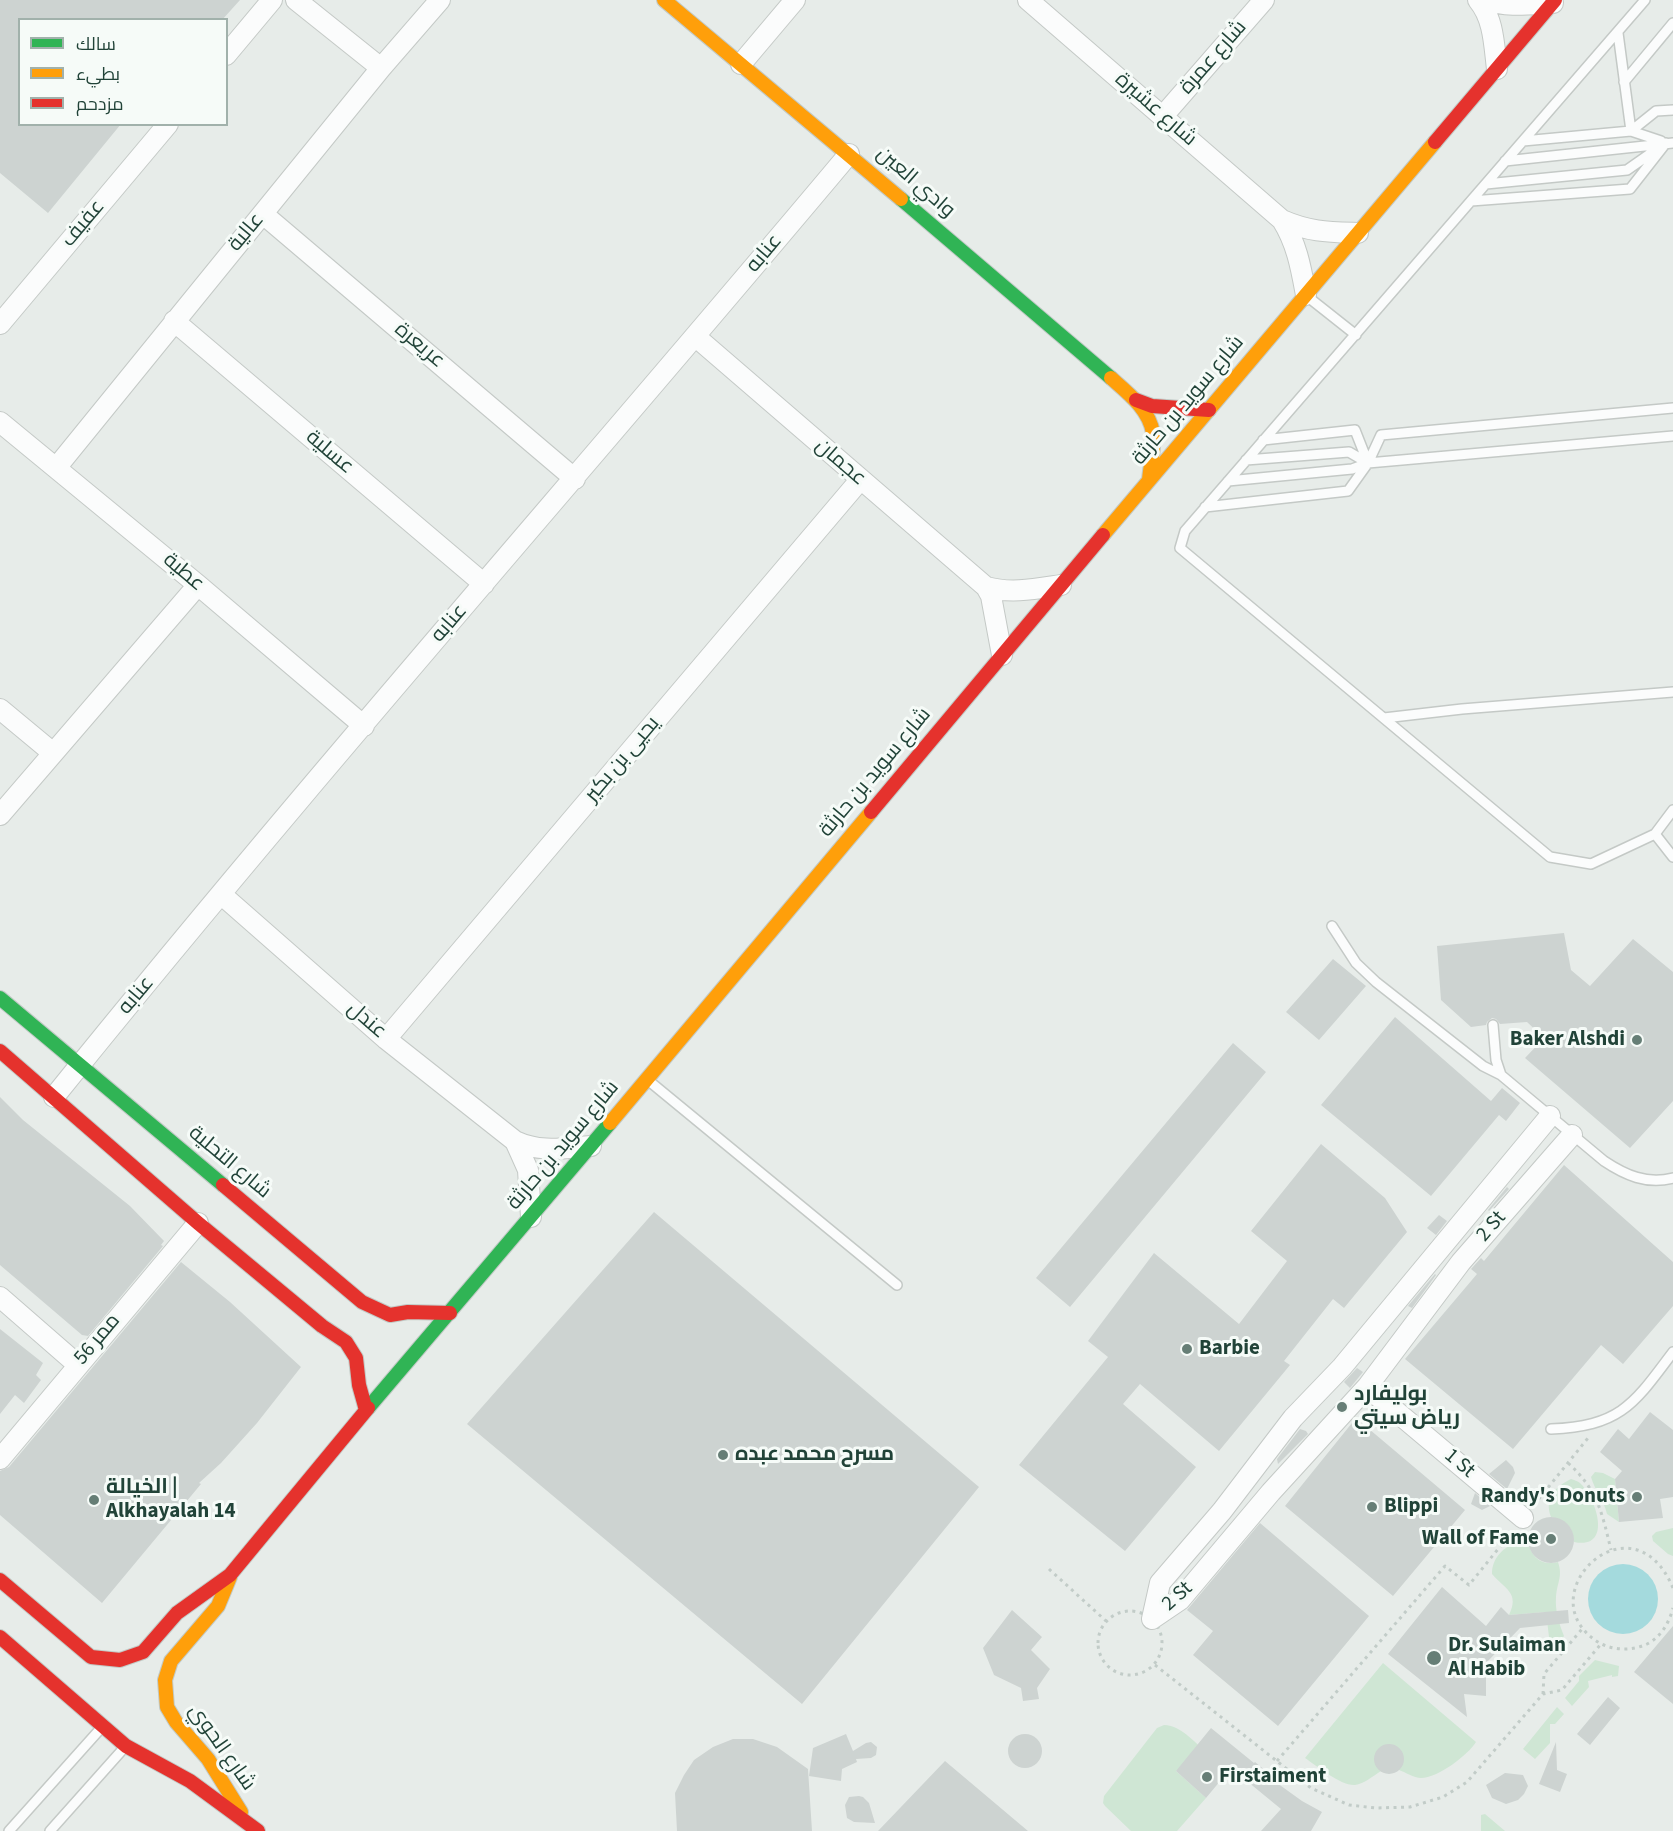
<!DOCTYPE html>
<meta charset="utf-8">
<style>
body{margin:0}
#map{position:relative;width:1673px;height:1831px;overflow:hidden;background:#e7ece9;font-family:"Source Sans 3",Cairo,sans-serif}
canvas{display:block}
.legend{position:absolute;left:18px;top:18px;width:210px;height:108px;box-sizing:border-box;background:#f6fbf8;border:2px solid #a1b1ab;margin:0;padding:8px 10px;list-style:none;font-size:18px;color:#214338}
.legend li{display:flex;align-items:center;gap:12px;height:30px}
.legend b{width:30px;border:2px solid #a1b1ab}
</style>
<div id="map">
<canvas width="1673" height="1831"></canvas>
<ul class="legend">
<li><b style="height:8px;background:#30b455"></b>سالك</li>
<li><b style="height:8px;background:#ff9f0a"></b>بطيء</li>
<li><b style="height:8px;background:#e5322d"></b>مزدحم</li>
</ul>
</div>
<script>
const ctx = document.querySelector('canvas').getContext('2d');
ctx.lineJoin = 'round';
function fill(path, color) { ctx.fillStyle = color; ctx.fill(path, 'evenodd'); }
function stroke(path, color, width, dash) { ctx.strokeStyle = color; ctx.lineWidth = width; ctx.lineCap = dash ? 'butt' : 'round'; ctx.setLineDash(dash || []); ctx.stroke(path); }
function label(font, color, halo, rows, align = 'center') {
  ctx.font = font + ' "Source Sans 3",Cairo,sans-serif'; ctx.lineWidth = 6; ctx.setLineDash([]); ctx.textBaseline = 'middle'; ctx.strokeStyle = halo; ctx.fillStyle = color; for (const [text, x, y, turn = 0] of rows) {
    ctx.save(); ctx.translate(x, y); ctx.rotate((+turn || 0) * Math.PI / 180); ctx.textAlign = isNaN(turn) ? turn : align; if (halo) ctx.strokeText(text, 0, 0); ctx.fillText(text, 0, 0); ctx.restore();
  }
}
fill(new Path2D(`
 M1595 1472 1603 1473 1615 1479 1619 1522 1607 1514C1604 1500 1595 1491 1591 1477Z
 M1571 1479C1574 1480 1578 1481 1580 1483 1597 1499 1613 1550 1574 1542 1573 1527 1566 1520 1551 1517 1544 1498 1555 1487 1571 1479Z
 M1673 1528V1556L1668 1554 1653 1541 1652 1536 1656 1532Z
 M1518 1542 1528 1543C1532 1558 1542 1566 1558 1562 1563 1577 1557 1582 1556 1597 1555 1611 1559 1623 1564 1636L1554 1650 1549 1637 1546 1612 1509 1615C1520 1593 1505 1589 1492 1574 1492 1558 1503 1547 1518 1542Z
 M1595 1660 1619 1666 1618 1676 1612 1677V1675L1588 1681 1589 1687 1572 1706 1565 1698 1579 1681V1676Z
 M1383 1663 1476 1742C1468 1755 1438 1778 1421 1778 1414 1778 1405 1772 1399 1770L1390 1773 1381 1771C1373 1776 1364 1784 1355 1785 1341 1786 1317 1766 1305 1758Z
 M1557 1707 1564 1714 1555 1724H1550V1743L1535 1759 1523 1749Z
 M1164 1725C1182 1725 1198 1746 1211 1757L1176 1771 1206 1798 1177 1831H1131L1105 1806 1103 1803 1104 1796 1157 1728Z
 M1485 1814 1505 1831H1481V1815Z`), '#cfe6d4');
fill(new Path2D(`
 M1588 1599a35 35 0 1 1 70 0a35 35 0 1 1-70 0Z`), '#a4dadd');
fill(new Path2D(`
 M0 0H240L222 20H20V124H121L48 213 0 173Z
 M1564 933 1571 970 1590 986 1633 939 1673 972V1101L1630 1148 1525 1058 1544 1038 1527 1022 1500 1024 1496 1019 1492 1018 1487 1022 1486 1025 1471 1027 1441 1000 1437 946Z
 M1333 959 1366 986 1319 1040 1286 1012Z
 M1395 1017 1491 1101 1502 1088 1520 1103 1506 1121 1499 1115 1431 1196 1321 1105Z
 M1233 1043 1266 1072 1070 1307 1036 1278Z
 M0 1097 23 1120 130 1206 164 1241 161 1245 163 1246 88 1336 82 1335 0 1265Z
 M1321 1144 1385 1198 1407 1232 1344 1308 1333 1299 1284 1361 1290 1365 1219 1451 1140 1384 1123 1404 1196 1467 1125 1551 1019 1465 1108 1357 1088 1341 1154 1253 1239 1324 1287 1261 1251 1231Z
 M1564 1165 1673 1262V1306L1623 1364 1601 1345 1513 1449 1405 1359 1477 1274 1471 1269 1481 1258 1484 1261Z
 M1507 1187 1509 1189 1489 1211 1488 1210Z
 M654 1212 979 1487 802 1704 467 1424Z
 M1439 1215 1447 1221 1436 1235 1427 1228Z
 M181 1262 230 1302 301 1367 257 1423 221 1463 199 1483 201 1484 102 1603 0 1515V1471L9 1467Z
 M1435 1274 1436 1275 1412 1308 1408 1306Z
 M0 1329 43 1363 36 1375 41 1380 24 1403 15 1395 0 1414Z
 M1357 1368 1363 1372 1350 1388 1344 1382Z
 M1650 1412 1673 1430V1497L1660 1499 1663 1518 1619 1522 1615 1479 1622 1471 1600 1452 1618 1429 1629 1439Z
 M1356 1418 1465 1510 1393 1596 1285 1506Z
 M1300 1429 1306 1431 1308 1434 1278 1464 1277 1459Z
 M1506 1460 1513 1467 1515 1473 1507 1489 1489 1474Z
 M1475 1493 1490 1506 1482 1510 1471 1504Z
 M1528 1540a23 23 0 1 1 46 0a23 23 0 1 1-46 0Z
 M1260 1523 1369 1616 1278 1726 1193 1655 1213 1631 1187 1610Z
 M1442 1587 1486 1626 1501 1607 1509 1615 1568 1610 1569 1623 1520 1628 1486 1663V1696L1464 1694 1467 1717 1388 1654Z
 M1012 1610 1042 1637 1031 1650 1050 1669 1037 1688 1039 1699 1023 1701 1021 1688 994 1675 983 1648Z
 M1673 1626V1704L1634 1672Z
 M1608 1697 1620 1708 1590 1745 1577 1734Z
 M1211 1728 1254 1763 1255 1762 1272 1776 1270 1778 1302 1801 1322 1812 1311 1831H1261L1281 1809 1231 1768 1206 1798 1176 1771Z
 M846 1734 853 1751 866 1743 871 1742 877 1747 876 1755 871 1758 856 1759 857 1762 842 1769 841 1781 809 1776 813 1748Z
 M1008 1751a17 17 0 1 1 34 0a17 17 0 1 1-34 0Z
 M733 1739H753L777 1747 808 1769 812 1831H677L675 1793 684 1775 694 1760 713 1747Z
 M1556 1742 1557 1770 1567 1774 1560 1792 1539 1784Z
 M1374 1759a15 15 0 1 1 30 0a15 15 0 1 1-30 0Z
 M945 1761 1028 1831H878Z
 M1505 1773 1523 1775 1528 1786 1524 1794 1518 1800 1506 1804 1492 1798 1486 1785Z
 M859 1796 863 1797 869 1803 875 1823 854 1822 847 1818 845 1805 849 1797Z`), '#cdd3d1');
const lane = new Path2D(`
 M1645 0 1185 531 1180 548 1550 857 1591 864 1655 834 1673 810
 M1618 33 1631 131
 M1624 82 1673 23
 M1631 131 1656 111 1673 110
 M1523 141 1631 131 1661 141
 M1505 161 1673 143
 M1486 184 1627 170 1657 149
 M1471 201 1630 189 1666 143
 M1308 297 1356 335
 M1263 440 1355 430 1368 463
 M1246 460 1349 452 1368 463
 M1228 481 1352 469 1368 463 1673 436
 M1205 507 1348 491 1368 463 1381 435 1673 408
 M1384 718 1462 709 1673 692
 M1655 834 1673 857
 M1332 926 1356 963 1376 982 1483 1066 1501 1075
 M1493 1025 1496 1060 1501 1075 1604 1161C1625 1175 1647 1185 1673 1178
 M649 1081 897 1285
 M1551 1429C1621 1426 1634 1404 1673 1352
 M9 1831 102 1727
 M50 1831 124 1748`);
const street = new Path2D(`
 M296 0 381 68
 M1028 0 1282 220
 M1478 0C1494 19 1494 45 1497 69
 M1487 0C1507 8 1532 4 1553 3
 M226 55 272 0
 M741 64 795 0
 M1163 116 1264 0
 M263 214 575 479
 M1306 295C1301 268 1297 244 1282 220 1309 232 1329 232 1358 233
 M174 321 484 584
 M0 324 168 124
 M696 337 986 587
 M0 422 198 585 364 726
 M56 468 381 68 440 0
 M1002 655 991 596 986 587C1011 594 1035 589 1061 585
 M0 709 53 753
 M0 815 198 585
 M222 895 386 1039 515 1141
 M386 1039 860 480
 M54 1097C312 777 585 469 849 154
 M531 1217 528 1170 515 1141C541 1153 563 1148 591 1146
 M0 1297 78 1365
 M1367 1387 1523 1518
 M0 1459 198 1223
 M1152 1619 1160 1583 1222 1511 1293 1418 1342 1367 1550 1116
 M1152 1619 1180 1600 1271 1492 1367 1387 1461 1262 1572 1135`);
const fast = new Path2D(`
 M901 199 1111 378
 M0 998 223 1185
 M368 1408 610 1123`);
const slow = new Path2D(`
 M664 0 901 199
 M1111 378C1128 393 1149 409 1153 433 1155 446 1150 467 1149 480
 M1103 535 1435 142
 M610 1123 871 812
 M230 1577 218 1606 171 1661 165 1680 167 1707 176 1722 208 1759 241 1812`);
const jam = new Path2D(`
 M1435 142 1555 0
 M1136 400 1152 406 1209 410
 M871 812 1103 535
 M0 1051 198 1223 322 1326 346 1342 356 1358 359 1385 366 1410
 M223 1185 362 1302 390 1315 408 1312 450 1313
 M0 1580 91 1657 120 1660 143 1652 177 1613 230 1575 368 1408
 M0 1637 126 1746 190 1781 258 1831`);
stroke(lane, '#c4c9c6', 12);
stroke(street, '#c4c9c6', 22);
stroke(fast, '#c2cac6', 16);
stroke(slow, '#c2cac6', 16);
stroke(jam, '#c2cac6', 16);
stroke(new Path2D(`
 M1568 1463C1598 1490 1602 1513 1611 1550
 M1534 1505 1588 1438
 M1049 1569 1106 1621
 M1673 1588C1632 1491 1525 1596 1598 1642 1613 1651 1632 1651 1647 1644 1661 1637 1669 1623 1673 1608
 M1098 1643a32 32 0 1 1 64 0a32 32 0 1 1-64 0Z
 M1155 1665 1311 1788 1349 1805 1376 1808 1410 1807 1443 1797 1467 1782 1543 1694 1562 1690 1601 1644
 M1543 1694 1544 1674 1582 1629
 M1277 1761 1445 1566 1469 1585 1511 1533`), '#c2ccc8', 3, [3, 4.5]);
stroke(lane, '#fbfcfc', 9);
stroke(street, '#fbfcfc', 20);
stroke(fast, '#30b455', 14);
stroke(slow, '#ff9f0a', 14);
stroke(jam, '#e5322d', 14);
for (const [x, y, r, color] of [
 [1637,1040,6,"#667e76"],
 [1187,1349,6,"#667e76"],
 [1342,1407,6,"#667e76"],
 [723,1455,6,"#667e76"],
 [1637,1497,6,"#667e76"],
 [94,1500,6,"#667e76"],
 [1372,1507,6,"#667e76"],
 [1551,1539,6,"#667e76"],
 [1434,1658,8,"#667e76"],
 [1207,1777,6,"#667e76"]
]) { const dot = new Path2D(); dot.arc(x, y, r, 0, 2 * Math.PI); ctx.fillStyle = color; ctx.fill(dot); stroke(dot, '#f6fbf8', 2); }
label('21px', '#214338', '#f6fbf8', [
 ["شارع عمرة",1214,58,-49],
 ["شارع عشيرة",1155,110,41],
 ["وادي العين",915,183,41],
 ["عفيف",84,224,-50],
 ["عالية",247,233,-50],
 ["عنابه",765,254,-50],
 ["عريعرة",419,346,40],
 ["شارع سويد بن حارثة",1189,401,-50],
 ["عسلية",329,453,40],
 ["عجمان",840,463,41],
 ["عطية",183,573,40],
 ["عنابه",450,624,-49],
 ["يحيى بن بكير",623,760,-50],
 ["شارع سويد بن حارثة",876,773,-50],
 ["عنابه",137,996,-50],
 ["عندل",366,1021,41],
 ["شارع سويد بن حارثة",564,1146,-50],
 ["شارع التحلية",229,1163,40],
 ["2 St",1492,1227,-49],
 ["ممر 56",98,1340,-50],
 ["1 St",1459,1464,40],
 ["2 St",1178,1597,-42],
 ["شارع الحوي",221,1748,55]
]);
label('bold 21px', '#214338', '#f6fbf8', [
 ["Baker Alshdi",1625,1040,"right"],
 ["Barbie",1199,1349],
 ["بوليفارد",1354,1395],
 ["رياض سيتي",1354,1419],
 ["مسرح محمد عبده",735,1455],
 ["الخيالة |",106,1488],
 ["Alkhayalah 14",106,1512],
 ["Randy's Donuts",1625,1497,"right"],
 ["Blippi",1384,1507],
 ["Wall of Fame",1539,1539,"right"],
 ["Dr. Sulaiman",1448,1646],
 ["Al Habib",1448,1670],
 ["Firstaiment",1219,1777]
], 'left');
</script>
